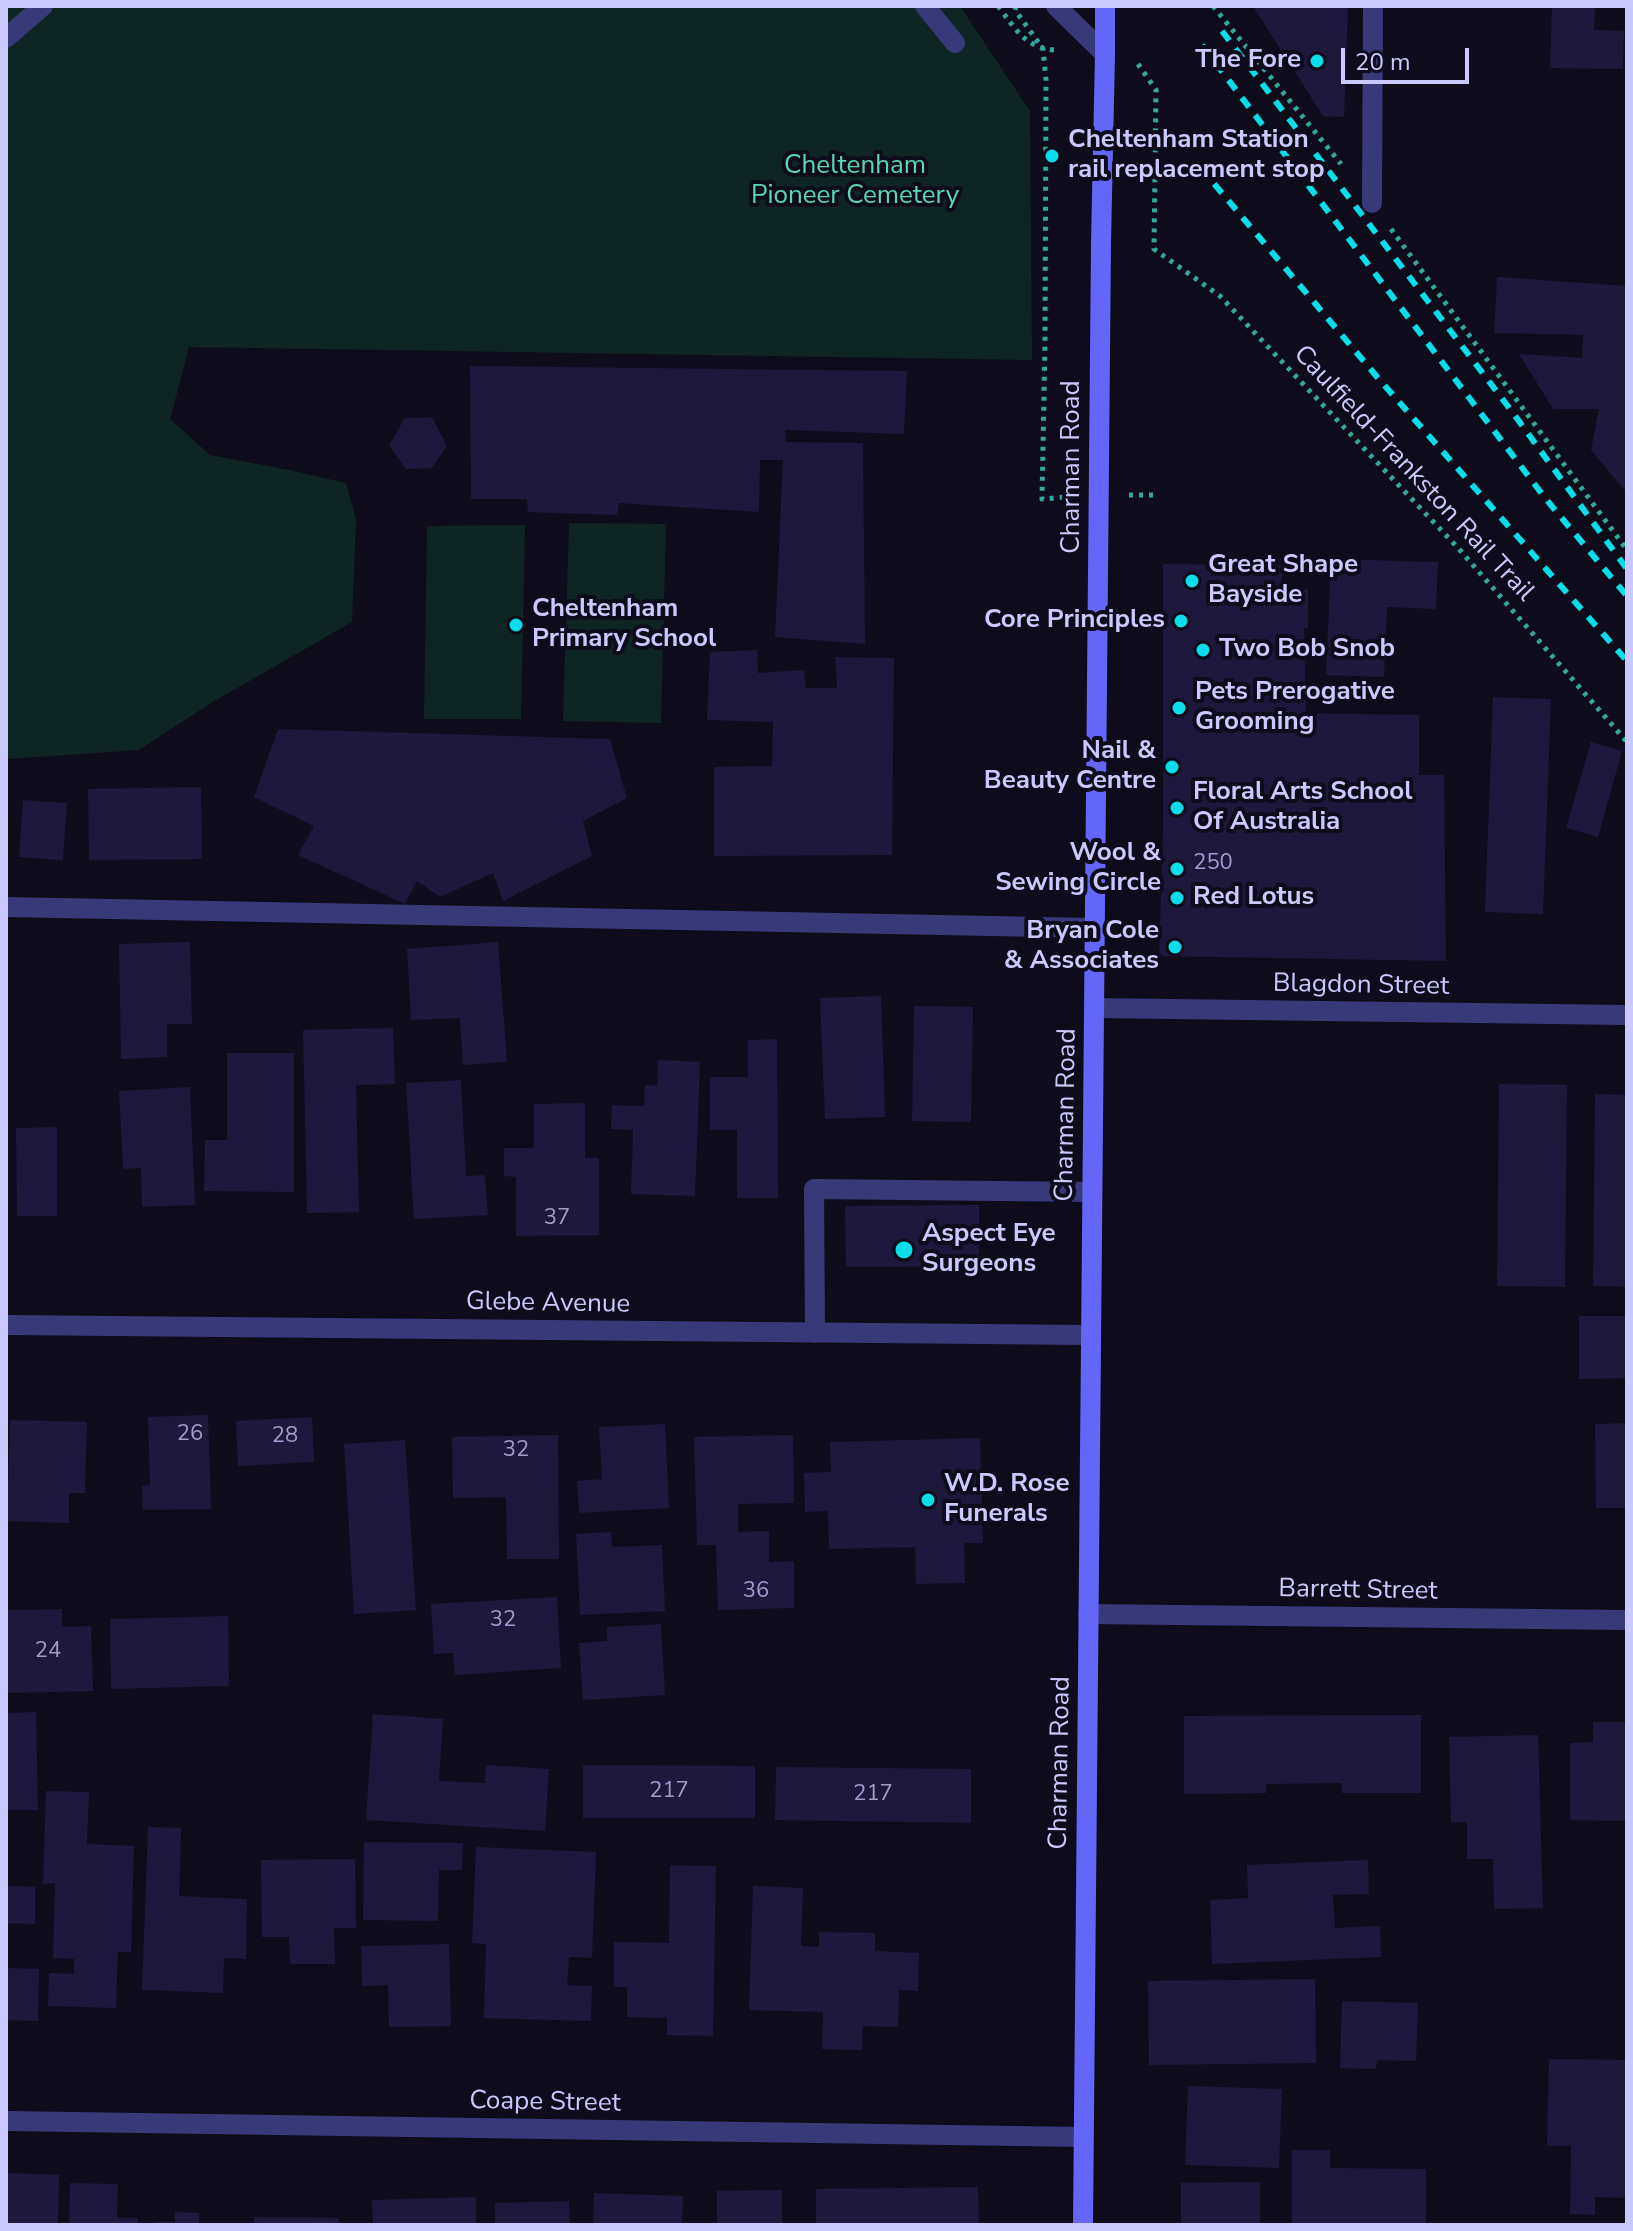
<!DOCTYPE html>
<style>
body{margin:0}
#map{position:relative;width:1633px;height:2231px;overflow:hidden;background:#0e0c1b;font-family:"Nunito Sans",sans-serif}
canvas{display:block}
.frame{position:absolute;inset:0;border:8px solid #cbc8fd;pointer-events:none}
.scale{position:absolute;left:1341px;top:48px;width:128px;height:36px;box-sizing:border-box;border:4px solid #cbc8fd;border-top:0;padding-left:10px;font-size:24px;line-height:28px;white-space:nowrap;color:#cbc8fd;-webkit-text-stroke:6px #0e0c1b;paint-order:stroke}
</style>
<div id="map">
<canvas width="1633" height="2231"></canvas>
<div class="frame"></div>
<div class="scale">20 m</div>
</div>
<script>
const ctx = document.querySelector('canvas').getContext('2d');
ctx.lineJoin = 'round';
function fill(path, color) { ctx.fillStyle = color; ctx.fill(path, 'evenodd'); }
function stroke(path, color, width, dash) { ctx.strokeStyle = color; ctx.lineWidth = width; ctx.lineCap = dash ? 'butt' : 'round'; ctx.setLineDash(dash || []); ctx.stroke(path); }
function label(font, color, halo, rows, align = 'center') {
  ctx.font = font + ' "Nunito Sans",sans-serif'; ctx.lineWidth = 8; ctx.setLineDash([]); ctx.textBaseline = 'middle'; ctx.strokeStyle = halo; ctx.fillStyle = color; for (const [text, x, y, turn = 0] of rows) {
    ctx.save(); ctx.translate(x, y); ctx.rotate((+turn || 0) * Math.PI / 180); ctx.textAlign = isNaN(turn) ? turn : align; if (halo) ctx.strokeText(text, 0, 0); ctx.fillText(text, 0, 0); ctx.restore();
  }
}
fill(new Path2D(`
 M6 6H960L1030 111 1032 360 189 347 170 419 210 455 289 470 346 483 356 519 352 622 211 703 139 750 6 759Z
 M569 523 666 524 661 723 563 721Z
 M525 525 521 719H424L427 526Z`), '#0f2523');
fill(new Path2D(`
 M1253 6H1348L1344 117 1323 116Z
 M1552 6H1595L1594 30 1624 31 1623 69 1550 68Z
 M1497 277 1627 286V493L1591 450 1599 409H1553L1519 354 1582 358 1583 335 1494 333Z
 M470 366 907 371 904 434 785 430 786 442 863 443 865 644 775 637 783 460H760L759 512 619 503 617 515 528 512 527 499H471Z
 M432 417 447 446 432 468 406 469 389 445 405 418Z
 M1331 559 1438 562 1436 609 1387 607 1384 677 1326 675Z
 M1163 564 1282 565V590L1308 589V628H1304L1306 713 1419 715V775H1444L1446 961 1159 956 1163 827Z
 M757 650 758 673 804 670 806 688H837L835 657 894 658 892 855 714 856V767L772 766 773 722 707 720 710 652Z
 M1493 697 1551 699 1543 914 1485 912Z
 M278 729 610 739 627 798 583 821 592 856 503 901 493 873 440 897 417 881 405 904 298 855 314 826 254 797Z
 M1591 742 1622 751 1598 837 1566 828Z
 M201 787 202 859 89 860 88 789Z
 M23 800 67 803 63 860 19 857Z
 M190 942 192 1024H167V1057L121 1059 119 944Z
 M498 942 507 1062 463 1065 460 1018 411 1020 407 949Z
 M881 996 885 1117 825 1119 820 998Z
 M914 1006 973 1007 971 1122 912 1121Z
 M393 1028 395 1084 356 1085 359 1212 307 1213 303 1030Z
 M777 1039 778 1198H737V1130H710V1077H748V1040Z
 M227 1053H294V1192L204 1191 205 1140H227Z
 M658 1060 700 1062 695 1196 631 1194 633 1130 611 1129 612 1105 644 1106 645 1085 657 1086Z
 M461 1080 466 1176 485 1175 488 1215 414 1219 406 1083Z
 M1499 1084 1567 1085 1565 1287 1497 1286Z
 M190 1087 195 1205 142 1207 141 1168 123 1169 119 1091Z
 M1595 1094 1627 1095V1287L1593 1286Z
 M585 1103V1158H599V1235L516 1236V1177L504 1176V1148H534V1104Z
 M57 1127V1216H17L16 1128Z
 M979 1205V1266L846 1267 845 1206Z
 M1579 1316H1627V1378L1579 1379Z
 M208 1415 211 1509 143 1510 142 1486 150 1485 148 1417Z
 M312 1417 314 1462 238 1466 236 1421Z
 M10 1420 87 1422 85 1493H69V1523L7 1521Z
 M1627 1423V1508H1596L1595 1424Z
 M665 1424 669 1508 579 1513 577 1481 602 1479 599 1427Z
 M558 1435 559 1559H507L506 1497 453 1498 452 1437Z
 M793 1435 794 1503 738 1504V1532L769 1531V1562L794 1561V1608L718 1610 716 1545H697L694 1437Z
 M980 1438 983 1543H964L965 1583 916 1584 915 1547 829 1549 828 1511 805 1512 804 1473 831 1472 830 1442Z
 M405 1440 416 1610 354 1614 344 1444Z
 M611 1532 612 1547 662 1545 665 1611 580 1615 576 1534Z
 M557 1597 561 1668 455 1675 453 1653 434 1654 431 1604Z
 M62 1609V1627L91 1626 93 1691 8 1693 6 1610Z
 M228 1616 229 1686 111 1689 110 1619Z
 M661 1624 665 1695 583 1700 579 1643 607 1641V1627Z
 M36 1712 38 1810H6V1713Z
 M373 1714 443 1719 439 1781 485 1783 486 1765 549 1769 545 1831 366 1820Z
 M1421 1715V1793H1342V1783L1266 1784V1793L1184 1794V1716Z
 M1593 1722H1627V1821L1570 1820V1743L1593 1742Z
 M1538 1735 1543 1908 1494 1909 1493 1859H1467V1822H1451L1449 1737Z
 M583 1765 755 1766V1818H583Z
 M776 1767 971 1769V1823L775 1820Z
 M46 1791 89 1792 87 1844 134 1846 131 1952H118L116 2008 48 2006 49 1973 74 1974V1959L53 1958 55 1883 43 1884Z
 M148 1827 181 1828 179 1896 247 1899 246 1959 224 1958 223 1993 142 1990Z
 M364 1842 463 1843 462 1870H439L438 1921 363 1920Z
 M476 1847 596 1852 592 1958 569 1957 567 1985 592 1986 591 2021 484 2018 486 1944 472 1943Z
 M355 1859 356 1928H334L335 1964H290L289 1937H262L261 1860Z
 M1368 1860 1369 1894 1333 1895 1335 1928 1380 1926 1381 1957 1212 1964 1210 1900 1248 1898 1247 1865Z
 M670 1865 716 1866 713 2036 667 2035V2018L627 2017V1987H614V1942L669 1943Z
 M6 1886 35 1887V1924L6 1923Z
 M753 1886 803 1888 801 1946 819 1947V1932L875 1933V1951L919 1953 918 1991 899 1990 898 2027 863 2026 862 2050 822 2049 823 2012 749 2010Z
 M449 1944 451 2026 389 2027 388 1985 362 1986 361 1946Z
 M6 1968 39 1969 38 2021 6 2020Z
 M1315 1979 1316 2063 1149 2065 1148 1981Z
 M1342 2001 1418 2003 1416 2061 1377 2060 1376 2069 1340 2068Z
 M1549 2059 1627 2060V2198L1595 2197V2215L1570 2214 1571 2146H1547Z
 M1188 2086 1282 2089 1279 2168 1185 2165Z
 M1292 2150H1330V2168L1426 2169V2225H1292Z
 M6 2173 59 2175 58 2225H6Z
 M1260 2182V2225H1181V2183Z
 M70 2183 118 2184 117 2218H138V2225H69Z
 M978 2187 979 2225H816V2189Z
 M782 2190V2225H717V2191Z
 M594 2193 683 2196 682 2225H593Z
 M476 2197V2225H373L372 2200Z
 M569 2201 570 2225H495V2203Z
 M175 2212 199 2213V2225H154V2222H175Z
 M254 2217 339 2218V2225H254Z`), '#1e183c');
stroke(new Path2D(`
 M998 6C1015 28 1024 47 1054 50
 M1016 6 1015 10 1043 49 1046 80 1045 343 1042 499 1067 497
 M1213 6 1341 164
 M1138 64 1156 90 1154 249 1220 296 1459 549 1627 742
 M1391 229 1627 550
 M1129 495H1155`), '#31a89b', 5, [4, 6]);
stroke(new Path2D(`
 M925 6 955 43
 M1056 6 1105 54
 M6 38 43 6
 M1372 203 1373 6
 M6 907 1095 928
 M815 1333 814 1189 1092 1192`), '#383979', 20);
stroke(new Path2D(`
 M1094 1008 1627 1015
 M6 1325 1090 1335
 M1088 1614 1627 1620
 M6 2121 1084 2137`), '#383979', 20);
stroke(new Path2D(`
 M1083 2225 1101 243 1105 54`), '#6366f9', 20);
stroke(new Path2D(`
 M1222 31 1510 409 1627 569
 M1202 45 1545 498 1627 596
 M1200 167 1378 378 1627 661`), '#08dde9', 6, [12, 10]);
stroke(new Path2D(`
 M1105 6V54`), '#6366f9', 20);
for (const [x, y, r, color] of [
 [1317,61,8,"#08dde9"],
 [1052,156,8,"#08dde9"],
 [1192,581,8,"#08dde9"],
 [1181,621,8,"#08dde9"],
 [516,625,8,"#08dde9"],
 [1203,650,8,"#08dde9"],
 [1179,708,8,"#08dde9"],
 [1172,767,8,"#08dde9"],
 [1177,808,8,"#08dde9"],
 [1177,869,8,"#08dde9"],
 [1177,898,8,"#08dde9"],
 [1175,947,8,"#08dde9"],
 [904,1250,10,"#08dde9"],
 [928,1500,8,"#08dde9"]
]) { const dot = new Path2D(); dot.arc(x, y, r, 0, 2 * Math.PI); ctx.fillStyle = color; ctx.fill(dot); stroke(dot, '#0e0c1b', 3); }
label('22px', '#a09ccd', null, [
 ["250",1213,864],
 ["37",557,1219],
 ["26",190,1435],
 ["28",285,1437],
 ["32",516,1451],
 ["36",756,1592],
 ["32",503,1621],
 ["24",48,1652],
 ["217",669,1792],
 ["217",873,1795]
]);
label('bold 26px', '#cbc8fd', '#0e0c1b', [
 ["The Fore",1301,61,"right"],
 ["Cheltenham Station",1068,141],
 ["rail replacement stop",1068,171],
 ["Great Shape",1208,566],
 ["Bayside",1208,596],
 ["Cheltenham",532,610],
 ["Primary School",532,640],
 ["Core Principles",1165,621,"right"],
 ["Two Bob Snob",1219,650],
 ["Pets Prerogative",1195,693],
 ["Grooming",1195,723],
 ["Nail &",1156,752,"right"],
 ["Beauty Centre",1156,782,"right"],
 ["Floral Arts School",1193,793],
 ["Of Australia",1193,823],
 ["Wool &",1161,854,"right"],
 ["Sewing Circle",1161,884,"right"],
 ["Red Lotus",1193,898],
 ["Bryan Cole",1159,932,"right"],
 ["& Associates",1159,962,"right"],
 ["Aspect Eye",922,1235],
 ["Surgeons",922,1265],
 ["W.D. Rose",944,1485],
 ["Funerals",944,1515]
], 'left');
label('26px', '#58d9b2', '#0e0c1b', [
 ["Cheltenham",855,167],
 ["Pioneer Cemetery",855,197]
]);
label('26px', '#cbc8fd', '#0e0c1b', [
 ["Charman Road",1073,467,-90],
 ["Caulfield-Frankston Rail Trail",1413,474,47],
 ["Blagdon Street",1361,986,1],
 ["Charman Road",1067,1115,-89],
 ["Glebe Avenue",548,1304,1],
 ["Barrett Street",1358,1591,1],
 ["Charman Road",1061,1763,-89],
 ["Coape Street",545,2103,1]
]);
</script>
